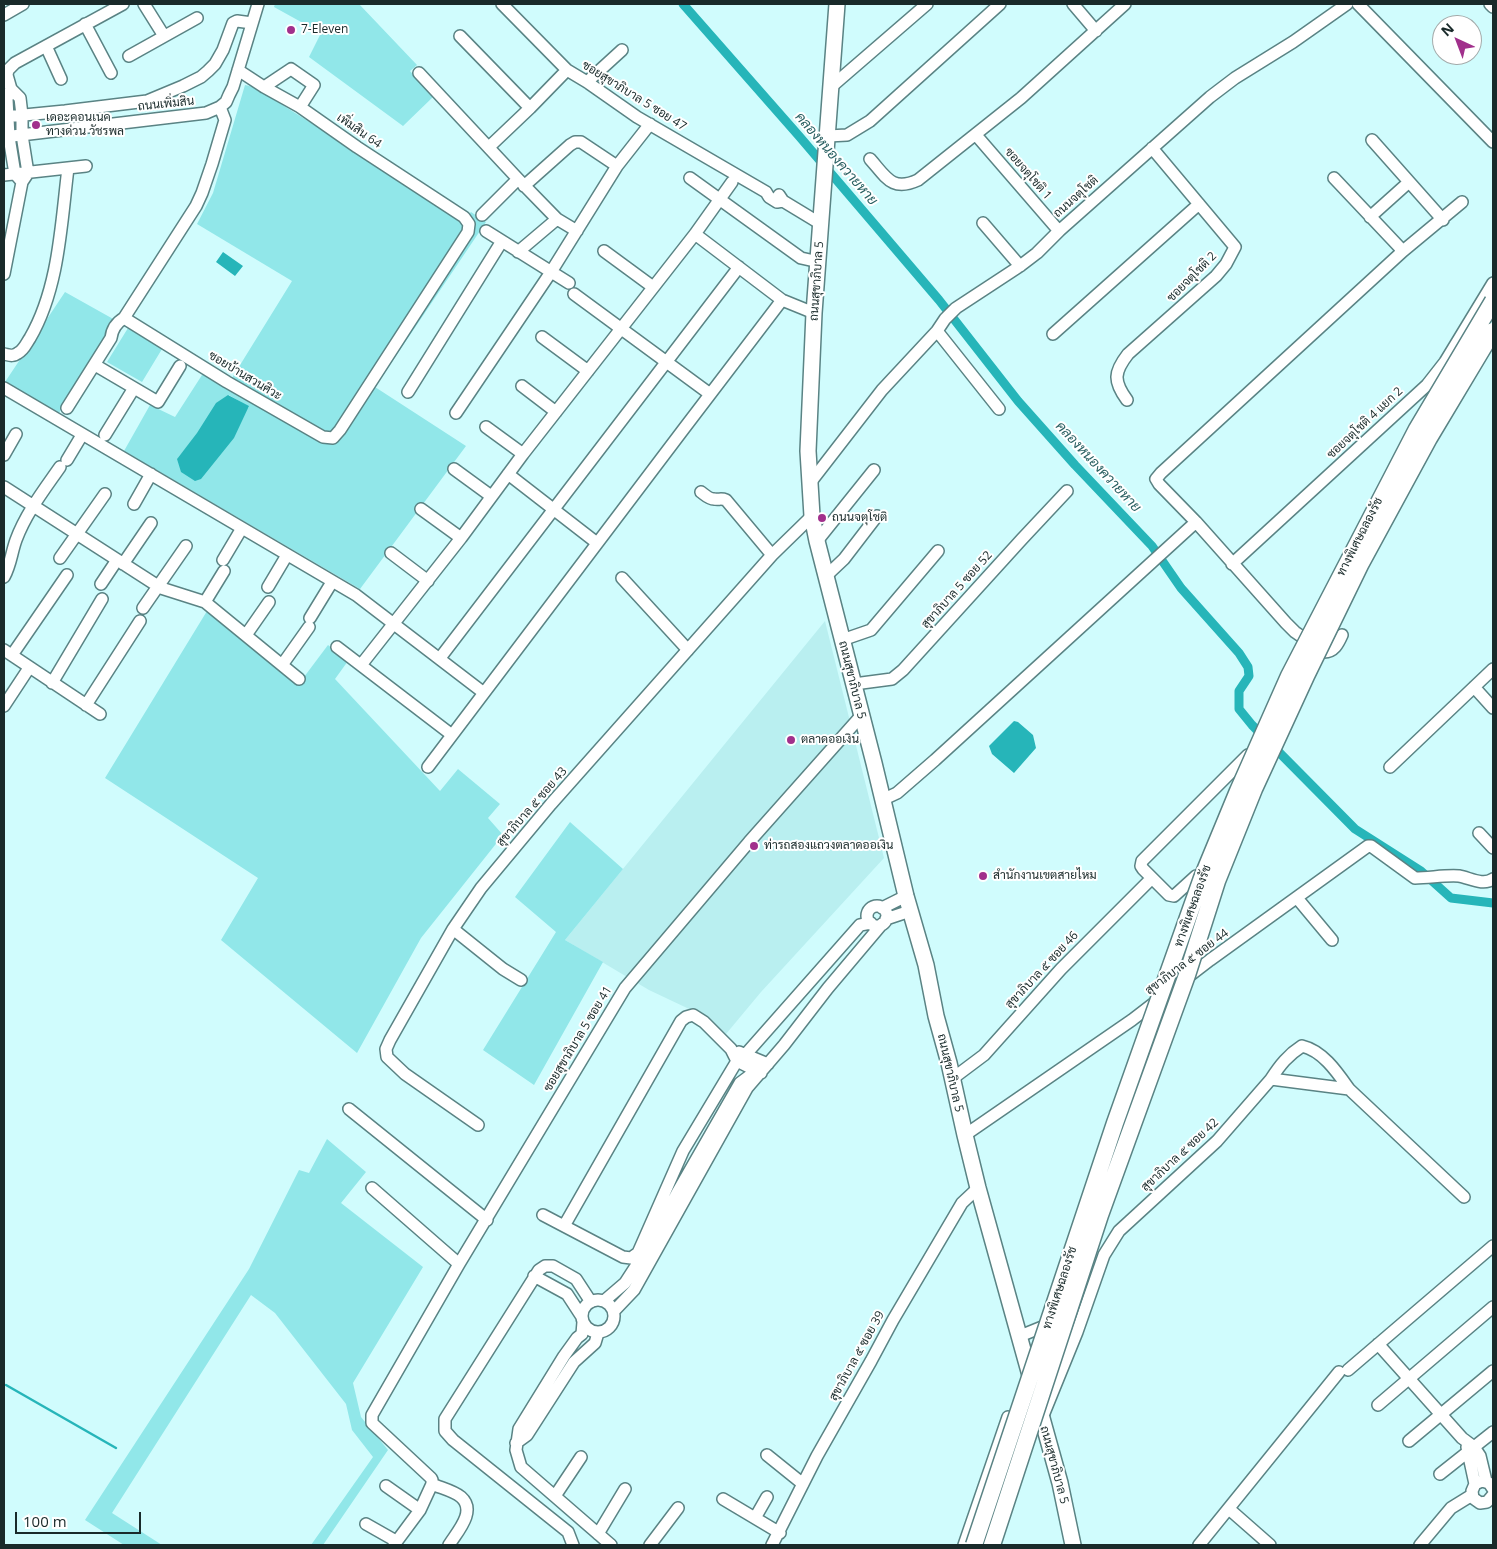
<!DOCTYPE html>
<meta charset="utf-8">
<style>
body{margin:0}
#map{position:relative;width:1497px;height:1549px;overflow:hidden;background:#d0fcfd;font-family:"Open Sans",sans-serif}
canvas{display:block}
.frame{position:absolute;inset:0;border:5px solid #192a2a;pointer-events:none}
.north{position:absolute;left:1432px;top:15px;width:50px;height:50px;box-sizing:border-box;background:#fff;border:1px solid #a3aaaa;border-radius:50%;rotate:317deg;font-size:14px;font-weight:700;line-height:20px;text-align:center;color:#192a2a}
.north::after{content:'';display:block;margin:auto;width:18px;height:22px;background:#a1308c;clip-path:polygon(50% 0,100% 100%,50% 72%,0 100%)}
.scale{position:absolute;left:15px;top:1512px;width:126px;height:22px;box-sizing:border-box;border:2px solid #192a2a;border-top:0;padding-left:6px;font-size:15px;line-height:18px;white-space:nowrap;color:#192a2a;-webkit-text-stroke:4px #fff;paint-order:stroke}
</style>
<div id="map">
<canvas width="1497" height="1549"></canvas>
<div class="frame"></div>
<div class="north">N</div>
<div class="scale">100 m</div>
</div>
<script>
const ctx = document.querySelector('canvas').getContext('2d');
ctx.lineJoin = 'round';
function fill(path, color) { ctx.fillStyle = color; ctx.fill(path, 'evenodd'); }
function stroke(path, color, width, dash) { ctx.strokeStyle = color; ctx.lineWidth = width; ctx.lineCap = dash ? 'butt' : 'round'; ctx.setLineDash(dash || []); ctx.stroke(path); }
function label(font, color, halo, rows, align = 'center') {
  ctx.font = font + ' "Open Sans",Sarabun,sans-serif'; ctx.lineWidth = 4; ctx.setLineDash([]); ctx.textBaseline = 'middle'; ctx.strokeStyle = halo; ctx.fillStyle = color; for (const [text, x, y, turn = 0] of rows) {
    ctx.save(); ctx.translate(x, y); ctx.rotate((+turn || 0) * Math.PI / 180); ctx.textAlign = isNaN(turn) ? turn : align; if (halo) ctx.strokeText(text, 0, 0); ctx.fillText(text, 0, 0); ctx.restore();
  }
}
fill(new Path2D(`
 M825 621 884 858 761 992 726 1034 706 1017 649 990 565 940Z`), '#b9eff0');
fill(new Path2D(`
 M275 4H359L417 65 410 71 433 97 403 126 309 57 321 33 274 7Z
 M245 85 254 87 368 159 462 222 471 212 486 222 375 387 466 446 360 589 124 451 150 405 175 417 202 375 232 378 292 281 197 224 213 193ZM229 395 249 407 177 459Z
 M65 292 115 320 59 413 5 382Z
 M128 328 162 349 142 382 107 362Z
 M207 611 298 685 328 645 348 661 335 679 440 791 458 769 500 804 488 818 503 835 421 938 357 1053 221 940 258 878 105 778Z
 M570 822 623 869 565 940 603 962 534 1085 483 1050 556 932 515 897Z
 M327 1139 366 1172 341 1203 423 1267 353 1383 361 1417 388 1450 323 1545H311L373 1457 352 1430 346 1404 275 1313 251 1295 112 1513 162 1545H124L85 1520 249 1269 299 1170 309 1173Z`), '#91e7e9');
fill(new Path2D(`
 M223 252 243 266 235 276 216 262Z
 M228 395 249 406 234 438 201 479 195 481 181 472 177 459 197 433 216 403Z
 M1014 721 1018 722 1033 735 1036 748 1014 773 992 754 989 746Z`), '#26b5b9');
stroke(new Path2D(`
 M6 1385 116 1448`), '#26b5b9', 2.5);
stroke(new Path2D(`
 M683 4 799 136 939 300 1018 401 1075 465 1152 546 1181 588 1239 653 1248 667 1249 676 1239 691V709L1252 725 1355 829 1421 871 1451 898 1493 903`), '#26b5b9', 9);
const minor = new Path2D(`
 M144 4 164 36
 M502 4 567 70 587 82 637 117 766 192 769 197 777 202 783 201
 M1073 4 1096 31
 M1358 4 1493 142
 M1490 4 1493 7
 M4 15 23 4
 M85 24 111 73
 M460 36 530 108
 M46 46 61 79
 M129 56 197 18
 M419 73 518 179 557 219 577 231
 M587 82 622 50
 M264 87 291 69 314 85 300 107
 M831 87 927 4
 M11 89 7 99 9 137 15 174 22 182
 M220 107 225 120 212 164 202 193 196 206 124 318 227 382 323 437 333 438 340 430 468 232 469 224 464 217 357 147 300 107 264 87 238 70
 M4 117 65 111 147 101 183 86 201 77 208 71 215 64 223 50 233 23 237 21 252 23
 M976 135 1059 231
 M828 136 847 135 870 121 1000 4
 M4 137 206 113 220 107 226 102 229 95 233 87 258 4
 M1372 140 1443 220
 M489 147 530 108 567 70
 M870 159C886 177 892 192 918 180L1021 98 1125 4
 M4 175 86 166
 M690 178 801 258 819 262
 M1334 178 1403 251
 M524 186 570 145 575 142H581L617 166
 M779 195 783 201 821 224
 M482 215 518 179
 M1370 217 1409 182
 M983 223 1020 266
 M486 231 569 283
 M695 234 782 300 814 313
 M604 251 653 287
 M518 252 557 219
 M4 274 22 182 28 173 22 135V115L20 98 11 89 7 75 8 70 15 63 123 4
 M574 294 710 394
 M937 331 999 409
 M1053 334 1199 204
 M542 337 588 371
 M4 354C9 355 13 357 18 353 24 350 26 344 30 338 59 288 61 225 68 168
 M95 365 158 402 180 366
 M522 386 556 412
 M4 388 356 595 484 693
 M408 392 502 241
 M1127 400C1113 381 1114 372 1128 354L1216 276 1226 264 1235 247 1152 148
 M67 408 111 338C112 329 116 323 124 318
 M456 413 551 272 617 166 650 124
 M486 427 523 454
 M105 435 134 388
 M4 455 16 434
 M67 460 82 435
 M454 469 491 496
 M508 474 597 543
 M810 483 882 390 937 331 945 319 956 308 1020 266 1037 253 1059 231 1210 97 1235 78 1293 42 1347 4
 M4 487 161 588 205 602 299 679
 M701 492C705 495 709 499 714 499 719 500 721 498 726 500L772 555
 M134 504 151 474
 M421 509 461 538
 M817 541 874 470
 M391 553 428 581
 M60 558 105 494
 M223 560 242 528
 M123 564 151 523
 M1232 564 1427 385 1445 362 1493 283
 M826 576 844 559 877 516
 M4 577C11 564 11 554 16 540 26 513 44 490 60 467
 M622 578 688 650
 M101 584 117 560
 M268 587 287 555
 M205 602 224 571
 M143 608 186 546
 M310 618 332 582
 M246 635 269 602
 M1342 635C1338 644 1334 652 1324 652L1295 632 1286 623 1196 522 1159 484 1156 479 1161 473 1403 251 1462 202
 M842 640 871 630 938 551
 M337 647 452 735
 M4 650 100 714
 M12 655 67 575
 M440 658 739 267
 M282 665 309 627
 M361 665 461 538 523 454 695 234 732 182
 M52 683 102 599
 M854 684 892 679 903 670 1022 539 1067 491
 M1474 687 1493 708
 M86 705 140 621
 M4 706 29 668
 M428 767C546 612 663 455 782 300
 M1390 767 1493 669
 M882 800 897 793 935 760 1196 522
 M1479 833 1493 848
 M1196 876 1174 896 1169 895 1143 869 1141 866 1142 861 1248 755
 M1297 898 1332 940
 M867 916a10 10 0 1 1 20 0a10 10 0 1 1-20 0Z
 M882 908 906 896
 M886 919 910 911
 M453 929 503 969 521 980
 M739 1052 768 1064
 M952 1079 984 1055 1061 969 1151 879
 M1271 1079C1280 1065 1288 1055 1302 1046 1323 1051 1337 1072 1349 1089
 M349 1109 487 1220
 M478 1125 405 1074 387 1057 386 1049 390 1040 453 929 481 888 551 804 772 555 812 516
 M965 1135 1132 1020 1210 960 1368 846H1371L1415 878C1430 878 1444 875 1459 876 1470 878 1483 886 1493 879
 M372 1188 459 1264
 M543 1215 623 1257 631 1258 638 1253 683 1151 737 1061 746 1054 860 925 871 923
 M564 1226 681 1021 686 1017 693 1015 704 1022 731 1049 737 1061 761 1073
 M534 1276 567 1294 582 1317
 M582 1316a16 16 0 1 1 32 0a16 16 0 1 1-32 0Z
 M604 1301 625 1283 649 1246 677 1193 740 1083 756 1071
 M614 1311 634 1290 747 1088 784 1045 828 988 882 924
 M583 1322 582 1334 577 1338 564 1356 519 1429 516 1450 521 1467 611 1545
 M1020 1336 1052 1323
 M1378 1344 1462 1438 1474 1447 1480 1456 1486 1481
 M1348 1370 1493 1246
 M1378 1405 1493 1307
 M1042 1418 1077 1332 1104 1255 1119 1231 1217 1141 1271 1079 1349 1089 1464 1197
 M1409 1441 1493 1371
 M516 1443 527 1435 574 1362 595 1343 598 1333
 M1467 1447 1475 1484
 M767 1455 803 1484
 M1440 1474 1493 1432
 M432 1484C441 1488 454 1491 461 1497 477 1511 457 1532 449 1545
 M386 1486 420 1510
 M1493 1489 1489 1483 1482 1481 1475 1484 1472 1491 1473 1498 1480 1503 1487 1502 1493 1495
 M555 1496 581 1457
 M723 1499 780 1533
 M1229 1509 1270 1545
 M755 1518 767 1497
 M366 1524 396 1541
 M598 1534 625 1489
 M394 1545 420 1510 432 1484V1480L431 1478 372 1423V1415L459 1264 625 988 749 842 861 716
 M573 1545 568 1532 453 1440 445 1431V1419L539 1270 545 1266H553L576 1279 591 1302
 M650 1545 678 1508
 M772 1545 817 1456 871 1361 893 1320 962 1203 978 1188
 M964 1545 1008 1417
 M1199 1545 1339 1372
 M1420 1545 1451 1508 1472 1495`);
const major = new Path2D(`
 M837 4 814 313 808 451 812 516 817 541 874 763 906 896 926 965 936 1016 949 1063 965 1135 978 1188 1060 1483 1073 1545`);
stroke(minor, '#5a8384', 14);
stroke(major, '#5a8384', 18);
stroke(minor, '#fff', 11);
stroke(major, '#fff', 15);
const highwayBridge = new Path2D(`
 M974 1545 1115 1123 1202 878 1238 791 1289 676 1417 429 1493 301
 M992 1545 1100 1215 1187 975 1217 881 1254 789 1306 676 1360 565 1429 438 1493 331`);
stroke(highwayBridge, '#5a8384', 19, []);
stroke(highwayBridge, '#fff', 16);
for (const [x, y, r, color] of [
 [291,30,5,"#a1308c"],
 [36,125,5,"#a1308c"],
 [822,518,5,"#a1308c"],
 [791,740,5,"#a1308c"],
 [754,846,5,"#a1308c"],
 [983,876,5,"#a1308c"]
]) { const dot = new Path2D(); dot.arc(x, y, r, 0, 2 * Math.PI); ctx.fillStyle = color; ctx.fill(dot); stroke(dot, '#fff', 2); }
label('12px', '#192a2a', '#fff', [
 ["7-Eleven",301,30],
 ["เดอะคอนเนค",46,118],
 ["ทางด่วน วัชรพล",46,132],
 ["ถนนจตุโชติ",832,518],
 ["ตลาดออเงิน",801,740],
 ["ท่ารถสองแถวงตลาดออเงิน",764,846],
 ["สำนักงานเขตสายไหม",993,876]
], 'left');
label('12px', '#192a2a', '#fff', [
 ["ซอยสุขาภิบาล 5 ซอย 47",634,96,32],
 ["ถนนเพิ่มสิน",166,104,-6],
 ["เพิ่มสิน 64",359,131,35],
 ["ซอยจตุโชติ 1",1028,174,49],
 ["ถนนจตุโชติ",1076,197,-42],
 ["ซอยจตุโชติ 2",1192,277,-45],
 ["ถนนสุขาภิบาล 5",817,281,-86],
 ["ซอยบ้านสวนศิวะ",245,376,31],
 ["ซอยจตุโชติ 4 แยก 2",1365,423,-43],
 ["ทางพิเศษฉลองรัช",1360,537,-63],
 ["สุขาภิบาล 5 ซอย 52",957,590,-48],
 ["ถนนสุขาภิบาล 5",852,680,76],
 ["สุขาภิบาล ๕ ซอย 43",532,807,-49],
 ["ทางพิเศษฉลองรัช",1193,906,-70],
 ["สุขาภิบาล ๕ ซอย 44",1187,962,-37],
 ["สุขาภิบาล ๕ ซอย 46",1042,970,-47],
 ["ซอยสุขาภิบาล 5 ซอย 41",578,1039,-59],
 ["ถนนสุขาภิบาล 5",950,1073,77],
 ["สุขาภิบาล ๕ ซอย 42",1180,1155,-43],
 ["ทางพิเศษฉลองรัช",1060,1288,-72],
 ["สุขาภิบาล ๕ ซอย 39",857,1356,-61],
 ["ถนนสุขาภิบาล 5",1054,1465,75]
]);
label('italic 14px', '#2a6062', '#fff', [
 ["คลองหนองควายหาย",836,159,49],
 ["คลองหนองควายหาย",1098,467,47]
]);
</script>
